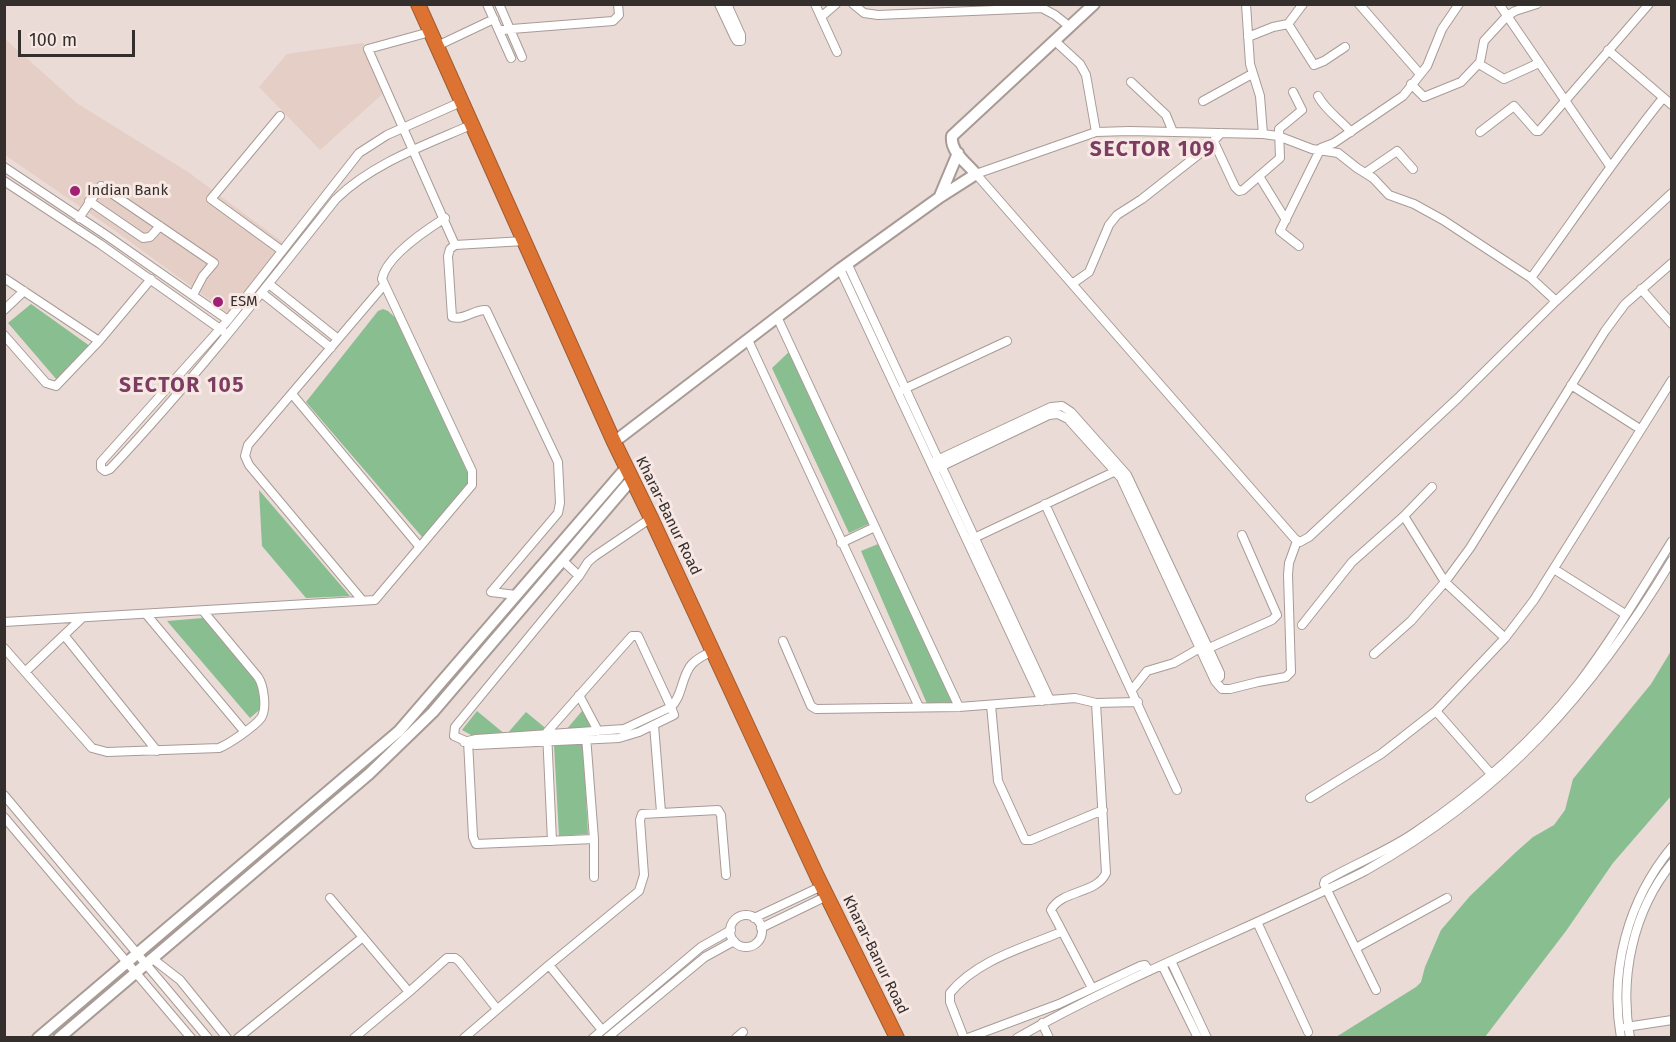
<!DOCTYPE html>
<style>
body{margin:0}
#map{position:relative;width:1676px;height:1042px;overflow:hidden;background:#eadbd6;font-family:"Fira Sans",sans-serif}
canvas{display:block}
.frame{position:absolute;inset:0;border:6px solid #342f2d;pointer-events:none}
.scale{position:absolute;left:18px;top:30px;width:117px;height:27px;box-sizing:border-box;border:3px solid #342f2d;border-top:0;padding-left:8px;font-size:18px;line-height:21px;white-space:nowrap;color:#342f2d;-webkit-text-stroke:4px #f7e8e3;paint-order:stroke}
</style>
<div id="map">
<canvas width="1676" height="1042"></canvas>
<div class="frame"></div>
<div class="scale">100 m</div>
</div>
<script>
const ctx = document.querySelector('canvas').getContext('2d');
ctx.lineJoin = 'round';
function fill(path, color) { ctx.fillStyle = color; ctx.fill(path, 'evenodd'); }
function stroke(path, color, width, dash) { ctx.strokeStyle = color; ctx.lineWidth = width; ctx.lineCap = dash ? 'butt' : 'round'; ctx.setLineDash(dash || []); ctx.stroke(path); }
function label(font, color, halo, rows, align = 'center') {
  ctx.font = font + ' "Fira Sans",sans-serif'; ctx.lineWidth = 6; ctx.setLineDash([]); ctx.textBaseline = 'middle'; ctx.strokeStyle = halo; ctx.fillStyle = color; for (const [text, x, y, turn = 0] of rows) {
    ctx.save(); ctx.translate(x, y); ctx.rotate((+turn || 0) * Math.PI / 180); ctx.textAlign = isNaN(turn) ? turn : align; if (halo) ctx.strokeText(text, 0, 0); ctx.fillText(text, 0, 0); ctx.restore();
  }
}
fill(new Path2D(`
 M4 38 78 104 188 172 285 244 284 255 229 314 114 230 5 155Z
 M363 43 386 91 320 150 259 87 287 54Z`), '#e5cec6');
fill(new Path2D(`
 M31 304 94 349 57 380 8 323Z
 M383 309 388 311 400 322 473 485 423 538 306 402 378 311Z
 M791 350 871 523 849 533 772 368Z
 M259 490 350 596 306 598 262 546Z
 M883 542 954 706H928L861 551Z
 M203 618 261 686 264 706 250 718 167 621Z
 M1671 651V796L1613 863 1566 931 1485 1037H1336L1416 987 1421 982 1425 967 1441 930 1470 896 1516 852 1533 837 1554 825 1565 810 1573 779 1651 684Z
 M477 711 506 735 526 712 549 731 481 737 473 736 462 730Z
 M582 711H586L594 728 566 730Z
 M583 744 588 834 559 836 554 745Z`), '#89be91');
const street = new Path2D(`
 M487 4 511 58
 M499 4 522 57
 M719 4 735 38 737 41H741V35L727 4
 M815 4 837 52
 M853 4 864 13 878 15 1042 8 1055 15 1070 27
 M1246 4 1250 64 1260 96 1263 134
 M1359 4 1420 74
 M1499 4 1610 166
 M821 17 836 4
 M1288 24 1314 65 1324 61 1345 47
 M499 30 613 21 619 15 618 4
 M430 32 368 49 455 245 450 249 448 256 452 317C463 321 475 309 486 310L558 462 560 503 558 513 491 592 516 595
 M1248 37 1273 27 1288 24 1303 4
 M1055 41 1080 64 1086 75 1096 132
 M437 46 494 19
 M1608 50 1672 105
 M1479 64 1504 79 1539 63
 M1131 82 1166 115 1173 132
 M1411 84 1424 97 1461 82 1480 62 1484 41 1507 16 1515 11 1537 4
 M1318 96C1326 111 1340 119 1351 132
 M1203 101 1252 74
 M461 102 387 135 359 153 228 320 101 462V468L105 471 110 469C191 383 263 291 336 199 373 163 425 145 471 125
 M280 116 211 199 281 250
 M1480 132 1514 106 1536 131H1539L1649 4
 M1214 142 1235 187 1239 191 1243 190 1280 158 1279 129 1302 110 1293 92
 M1321 148 1334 143 1403 96 1427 66 1442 29 1459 4
 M4 167 106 235 228 320
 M1365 173 1397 151 1413 169
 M1259 176 1286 220
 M4 181 100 244 223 331
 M89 201 143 238 150 237 160 226
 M79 218 101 186 214 263 203 276 193 295
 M455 245 524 241
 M1299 246 1280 231 1320 150
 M848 265 1050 700
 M840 269 1042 701
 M4 278 99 341
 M1531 278C1575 218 1616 156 1663 98
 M269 284 338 339
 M1072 284 1089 272 1109 225 1117 215 1142 199 1208 147 1221 133
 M1641 289 1672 324
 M262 293 331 348
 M1556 301 1531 278 1443 220 1414 204 1389 195 1373 178 1357 168 1338 153 1312 149 1278 136 1263 134 1129 131 1096 132 976 174 1295 539 1300 542 1309 537 1458 398 1556 301 1672 193
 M4 310 24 291
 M778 319 959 707
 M4 335 46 383 56 386 99 341 151 279
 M748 340 919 707
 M1571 385 1640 429
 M902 390 1007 341
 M292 394 419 546
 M935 461 1051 407 1062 406 1071 412 1127 475 1220 673V677L1215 681
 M934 470 1049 415 1058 414 1068 419 1121 478 1215 681 1222 689H1230L1258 682 1286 677 1291 672 1288 575 1289 563 1297 541
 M1045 504 1177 790
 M1404 516 1445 582 1505 638
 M972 539 1118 470
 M841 543 875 527
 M562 560 579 576 588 562 595 556 651 518
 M1554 569 1625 614
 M362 600 249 465 245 456 248 445 384 285
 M146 614 244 731
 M4 622 375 600 472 485V471L382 279C386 257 426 230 445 218
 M1302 625 1352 562 1404 516 1432 487
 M64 635 157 751
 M783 641 811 706 816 709 959 707 1075 698 1096 703 1138 702
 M4 648 92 748 107 752 219 748C229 744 254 727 261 718 267 709 264 686 258 677L203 611
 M1209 648 1272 620 1277 615 1242 535
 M1374 654 1411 621 1445 582 1470 548 1605 331 1625 304 1672 263
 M25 672 82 618
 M1132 690 1147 671 1174 663 1200 648
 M579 695 598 731
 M991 705 998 781 1025 840H1031L1103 810
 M1436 711 1492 775
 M654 725 661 812
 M586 736 594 839V877
 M468 741 473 837 476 844 594 839
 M464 742 476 739 624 729 671 707 674 715 639 732 619 738 475 745 454 736 455 727 579 576
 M4 795 208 1038
 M1310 798 1381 754 1436 711 1505 638 1534 600 1672 380
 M4 817 191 1038
 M552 841 547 732 632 636H638L671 707C683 696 681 676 692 664 698 658 706 654 713 651
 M330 898 409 992
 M730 931a16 16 0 1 1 32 0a16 16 0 1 1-32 0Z
 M754 918 822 886
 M1257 922 1308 1032
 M761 928 827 896
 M1356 948 1447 898
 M153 959 180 980 227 1038
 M1171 961 1207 1038
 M549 965 639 891 644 875 640 820 642 814 718 810 721 815 726 875
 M1162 965 1198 1038
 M1092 988 1051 910C1061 890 1097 894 1106 873L1096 703
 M1376 990 1324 884 1325 881C1354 864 1386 852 1414 833 1475 792 1533 742 1579 683 1613 638 1642 589 1672 541
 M1042 1023 1049 1038
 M1626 1027 1672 1020
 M238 1038 363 937
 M354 1038 409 992 447 958H455L459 961 497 1009
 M464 1038 549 965 602 1030
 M593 1038 701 947 731 930
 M607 1038 705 957 734 941
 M736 1038 743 1032
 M964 1038 950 1002V993C977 960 1023 948 1061 932
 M968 1038 1059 1004 1140 966 1145 965 1149 971
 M1017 1038C1129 974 1250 929 1365 871 1503 793 1591 695 1672 560
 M1621 1038C1609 970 1628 900 1672 847
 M1630 1038C1619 977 1633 911 1672 863`);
const secondary = new Path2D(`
 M940 196 958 153
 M614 442 840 269 940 197 976 174C967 163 950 152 952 136L1094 4
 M38 1038 399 731 626 468
 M59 1038 369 774 433 712 632 479`);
const highway = new Path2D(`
 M418 4 614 442 651 518 817 876 897 1038`);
stroke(street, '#a89b96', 10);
stroke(secondary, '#a89b96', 14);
stroke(highway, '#a15b30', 16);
stroke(street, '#fff', 8);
stroke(secondary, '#fff', 10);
stroke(highway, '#dc7332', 14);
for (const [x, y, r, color] of [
 [75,191,6,"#9f2074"],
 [218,302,6,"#9f2074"]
]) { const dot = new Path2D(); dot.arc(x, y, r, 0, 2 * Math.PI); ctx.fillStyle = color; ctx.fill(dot); stroke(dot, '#f7e8e3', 2); }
label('15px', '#342f2d', '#f7e8e3', [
 ["Indian Bank",87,191],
 ["ESM",230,302]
], 'left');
label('15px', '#342f2d', '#f7e8e3', [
 ["Kharar-Banur Road",668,516,64],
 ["Kharar-Banur Road",875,955,64]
]);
ctx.letterSpacing = '1.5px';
label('bold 21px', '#7d3d62', '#f7e8e3', [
 ["SECTOR 109",1153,150],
 ["SECTOR 105",182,386]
]);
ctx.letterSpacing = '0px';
</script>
